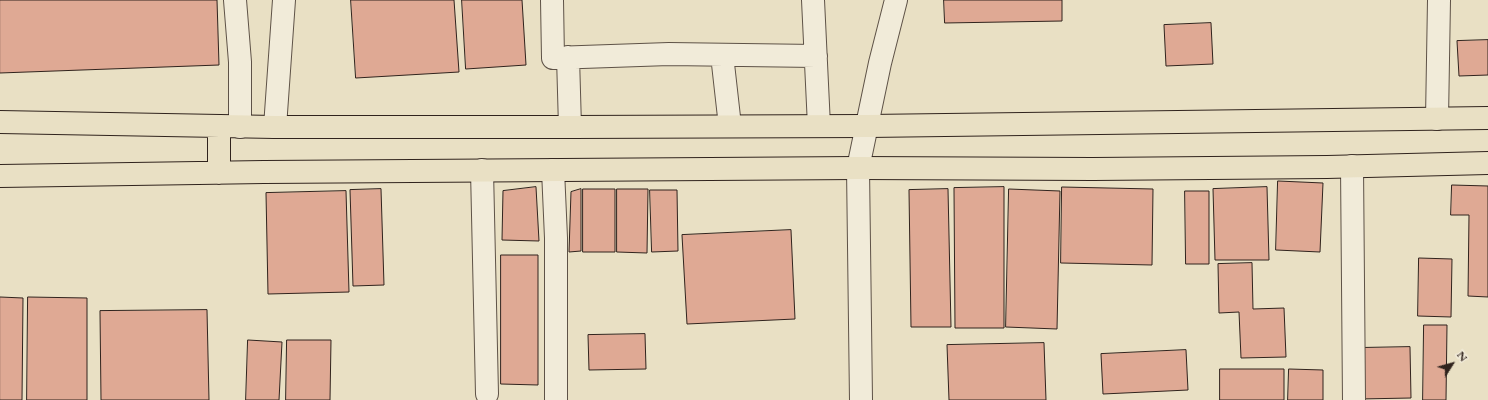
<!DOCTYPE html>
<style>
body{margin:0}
#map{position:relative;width:1488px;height:400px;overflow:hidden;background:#e9e0c4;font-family:Cardo,serif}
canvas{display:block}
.north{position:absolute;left:1432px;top:344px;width:40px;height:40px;-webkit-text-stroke:3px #f1ebd9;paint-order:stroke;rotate:53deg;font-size:11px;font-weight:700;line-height:16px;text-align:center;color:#30231d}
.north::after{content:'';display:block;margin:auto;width:14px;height:18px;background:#30231d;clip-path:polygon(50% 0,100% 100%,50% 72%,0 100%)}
</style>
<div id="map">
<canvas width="1488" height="400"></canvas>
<div class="north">N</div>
</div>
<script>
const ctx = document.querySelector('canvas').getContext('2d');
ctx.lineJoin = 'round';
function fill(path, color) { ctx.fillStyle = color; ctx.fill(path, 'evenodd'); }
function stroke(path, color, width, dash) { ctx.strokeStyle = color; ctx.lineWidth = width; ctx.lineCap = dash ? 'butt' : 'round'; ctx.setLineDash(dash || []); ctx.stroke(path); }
const building = new Path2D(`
 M0 0H217L219 65 0 73Z
 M351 0H454L459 72 356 78Z
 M462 0H522L526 65 466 69Z
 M944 0H1062V21L945 23Z
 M1211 23 1213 64 1166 66 1164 25Z
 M1488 40V75L1459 76 1457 41Z
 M1278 181 1323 183 1320 252 1276 250Z
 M1452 185 1488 186V297L1468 296 1469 215H1451Z
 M536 187 539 241 502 240 503 191Z
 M1004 187V328H955L954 188Z
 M1062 187 1153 189 1152 265 1061 263Z
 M1267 187 1269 260H1215L1213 189Z
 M381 189 384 285 353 286 350 190Z
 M581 189V251L569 252 571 192Z
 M583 189H615V252H583Z
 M617 189H648L647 253 617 252Z
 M948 189 951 327H911L909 190Z
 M1009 189 1060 191 1057 329 1006 327Z
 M650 190H677L678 251 652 252Z
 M346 191 349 292 268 294 266 193Z
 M1185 191H1209V264H1186Z
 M791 230 795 319 687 324 682 235Z
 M501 255H538V385L501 384Z
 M1419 258 1452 259 1451 317 1418 316Z
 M1252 263 1253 309 1284 308 1286 357 1241 358 1239 312 1219 313 1218 264Z
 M0 297 23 298 22 400H0Z
 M28 297 87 298V400H27Z
 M207 310 209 400H101L100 311Z
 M1424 325H1447L1446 400H1423Z
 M645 334 646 369 589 370 588 335Z
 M248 340 282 342 279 400H246Z
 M287 340H331L330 400H286Z
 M1044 343 1046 400H949L947 345Z
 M1410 347 1411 398 1359 399 1357 348Z
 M1186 350 1188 390 1103 394 1101 354Z
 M1220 369H1284V400H1220Z
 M1289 369 1323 370V400H1288Z`);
fill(building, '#dfa994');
stroke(building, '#30231d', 1);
const minor = new Path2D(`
 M235 0 240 62V127
 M552 0 553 58 669 54 816 56
 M813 0 819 126
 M722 55 730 126
 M568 57 570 127
 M1437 119 1439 0
 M275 127 284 0
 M1352 166 1354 400
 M482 170 487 394
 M553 170 556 238V400
 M861 400 858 168 880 63 896 0`);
const major = new Path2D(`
 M0 122 275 127H570L868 126 1488 118
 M219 173V126
 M0 176 264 172 858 168 1093 169 1327 167 1488 163`);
stroke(minor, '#5e5247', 24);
stroke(major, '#30231d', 24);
stroke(minor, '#f1ebd9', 22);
stroke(major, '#e9e0c4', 22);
</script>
